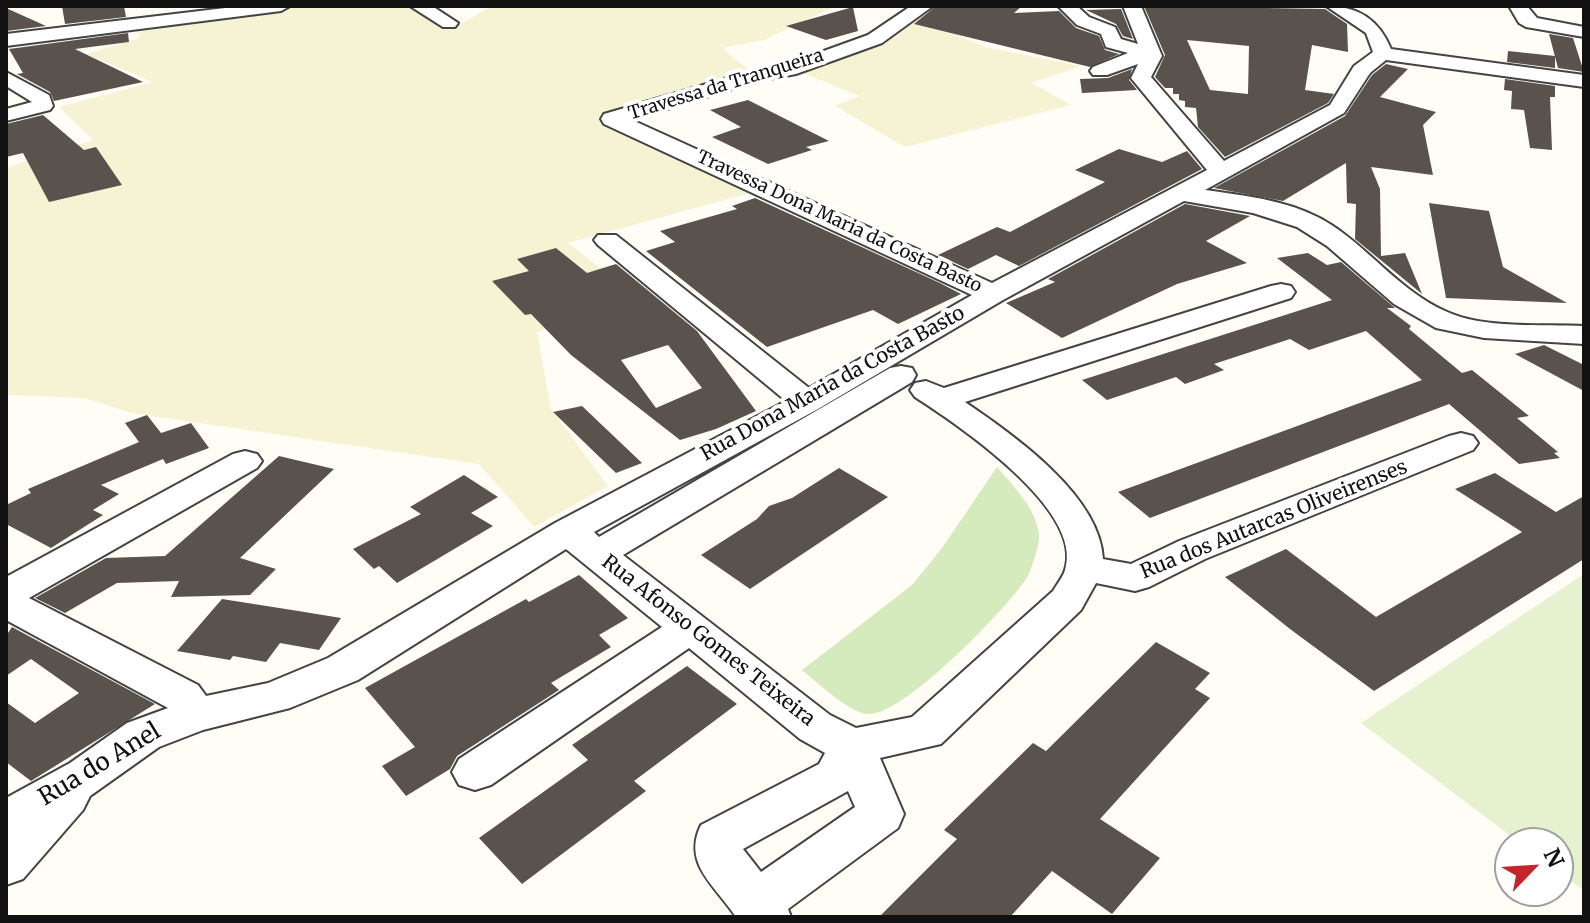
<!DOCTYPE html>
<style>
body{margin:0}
#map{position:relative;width:1590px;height:923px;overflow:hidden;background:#fffdf5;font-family:Merriweather,serif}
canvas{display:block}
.frame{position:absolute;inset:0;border:8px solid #111;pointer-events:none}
.north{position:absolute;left:1494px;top:827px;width:80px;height:80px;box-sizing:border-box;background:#fff;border:2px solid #a0a0a0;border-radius:50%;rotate:65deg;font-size:22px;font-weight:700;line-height:32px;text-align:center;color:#111}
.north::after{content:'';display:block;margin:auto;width:28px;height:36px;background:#c4262e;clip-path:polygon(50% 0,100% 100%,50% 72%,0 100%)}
</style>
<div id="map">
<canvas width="1590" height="923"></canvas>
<div class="frame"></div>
<div class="north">N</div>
</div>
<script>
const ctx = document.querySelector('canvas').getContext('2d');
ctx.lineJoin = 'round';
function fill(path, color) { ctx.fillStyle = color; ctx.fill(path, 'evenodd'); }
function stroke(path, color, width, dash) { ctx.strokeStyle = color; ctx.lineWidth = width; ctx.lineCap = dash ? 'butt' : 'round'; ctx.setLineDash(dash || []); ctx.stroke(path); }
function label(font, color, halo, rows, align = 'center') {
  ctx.font = font + ' Merriweather,serif'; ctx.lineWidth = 8; ctx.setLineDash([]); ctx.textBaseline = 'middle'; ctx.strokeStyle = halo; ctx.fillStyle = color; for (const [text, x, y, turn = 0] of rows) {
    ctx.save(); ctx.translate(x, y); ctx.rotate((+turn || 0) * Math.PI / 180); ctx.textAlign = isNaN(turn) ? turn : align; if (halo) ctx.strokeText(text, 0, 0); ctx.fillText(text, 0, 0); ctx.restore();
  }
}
fill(new Path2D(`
 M291 6H415L442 24H460L492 6H836L764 40 722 48 751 72 612 121 757 191 568 243 642 301 537 332 551 409 608 486 534 527 479 464 131 413 84 398 6 395V168L93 140 59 107 153 82 86 54 140 38 137 28Z
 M924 6H996L958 32 959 36 985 47 1081 66 1032 83 1071 105 905 147 835 106 859 96 796 70 870 42Z`), '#f6f3d4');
fill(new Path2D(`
 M997 467C1013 486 1036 508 1039 534 1040 544 1032 567 1028 576 1010 606 901 718 868 714 849 713 817 682 802 670L912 585 942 548Z`), '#d5ebbd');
fill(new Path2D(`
 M1584 574V891L1558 871V843H1520L1361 723Z`), '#e6f2cf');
fill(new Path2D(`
 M62 6H124L126 17 65 24Z
 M936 6H1022L1014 13 1059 11 1076 28 1099 36 1105 50 1119 54 1090 67 914 24Z
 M1144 6 1325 9 1347 24 1348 52 1312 45 1305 90 1334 94 1328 103 1225 157 1198 127 1196 108 1185 107V101L1179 100V94H1173V88H1165L1155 77 1165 55ZM1187 40 1249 46 1248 94 1210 90Z
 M853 7 858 31 826 40 786 26Z
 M6 8 46 26 6 31Z
 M1121 9 1133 39 1123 36 1116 24 1086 10Z
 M128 33 129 42 75 49 143 82 54 101 50 92 17 74 23 73 9 49Z
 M1549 34 1573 38 1584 72 1558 68Z
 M1508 51 1555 56V68L1507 62Z
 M1386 64 1408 69 1380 97 1436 112 1423 125 1433 175 1371 167 1380 189 1381 256 1405 253 1422 294 1355 239 1356 204 1347 203 1346 163 1283 201 1214 188 1345 116 1372 75Z
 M1132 69 1129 80 1137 90 1082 93 1080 79 1108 78Z
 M1505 79 1555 86V97H1550L1552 150 1530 148 1524 110 1511 109 1512 91 1504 90Z
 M748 100 829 141 806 147 812 150 768 164 712 137 741 127 710 110Z
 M43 115 84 150 96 147 122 185 49 202 23 153 6 157V124Z
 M1119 149 1162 162 1187 151 1202 169 1019 266 996 255 968 269 938 255 997 227 1010 232 1105 182 1075 170Z
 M755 198 940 283 961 294 898 324 873 310 767 347 646 251 675 242 660 231 737 209 732 206Z
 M1429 203 1489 211 1503 267 1567 303 1446 298Z
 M1185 204 1250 216 1206 241 1247 263 1177 284 1062 338 1006 303 1055 282 1048 279Z
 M556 248 587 273 616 264 697 331 756 411 716 429 680 440 571 355 531 314 525 315 492 281 529 271 517 259ZM668 345 702 388 656 408 621 360Z
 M1308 253 1327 265 1341 262 1395 308H1387L1411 326 1409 329 1462 373 1472 370 1529 416 1517 418 1558 452 1554 453 1560 458 1519 464 1449 404 1150 518 1118 492 1422 380 1366 331 1309 350 1290 339 1214 364 1224 370 1185 384 1176 377 1107 400 1082 380 1332 300 1277 258Z
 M1544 345 1584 365V391L1515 354Z
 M582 406 642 463 616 473 553 412Z
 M147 415 161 433 191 423 209 448 166 464 163 459 101 485 119 494 93 510 103 515 51 548 6 524V505L31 493 28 489 139 442 125 423Z
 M279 456 334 469 240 558 276 569 250 595 171 597 179 581 117 583 65 613 35 598 106 558 165 556Z
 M839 468 888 497 750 589 701 555 757 519 769 506 792 498Z
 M1495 473 1556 512 1584 496V559L1374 691 1290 629 1225 577 1286 549 1376 617 1522 532 1455 489Z
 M464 475 498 497 471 513 493 526 397 583 379 566 374 569 353 549 421 514 410 507Z
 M579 575 628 618 599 635 611 647 551 683 559 690 457 756 450 769 406 796 382 766 415 747 365 688 526 599 529 602Z
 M222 599 292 610 341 618 319 650 280 643 266 662 233 656 230 660 177 651Z
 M12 627 155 704 31 781 6 762V702L35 723 79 693 31 659 6 676V636Z
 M1156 642 1210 673 1195 689 1210 698 1100 819 1160 858 1112 914 1052 871 1010 917H879L957 839 944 830 1033 743 1046 751Z
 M687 666 737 704 634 781 646 791 522 884 479 838 588 760 572 745Z`), '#5a524d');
const minor = new Path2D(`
 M242 6H290L281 11 6 46V34Z
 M410 6H432L458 23 455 27H443Z
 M911 6H933L882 43 796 74 758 81 632 120 992 283 1207 170 1131 78 1138 64 1107 75H1093L1090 71 1093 67 1128 53 1106 47 1101 34 1077 25 1058 6H1077L1089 17 1115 27 1121 39 1138 44 1123 6H1141L1162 56 1151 77 1224 161 1330 105 1354 66 1373 52 1366 33 1326 6C1359 6 1379 20 1391 49L1584 75V87L1386 60 1370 73 1344 113 1205 190C1248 196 1296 201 1333 226 1372 252 1402 292 1445 311 1482 329 1543 324 1584 326V344L1484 338 1436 328 1394 304 1327 246 1297 227 1253 213 1184 201 1003 300 818 409 594 532 599 537 890 368 901 366 912 368 916 375 912 382 623 555 830 715 856 728 912 717 1053 591C1057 584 1063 577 1065 570 1085 510 957 424 915 397L910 390 915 383 926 381 944 388 1271 286 1281 284 1291 286 1295 292 1291 298 965 402C1013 435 1100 495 1103 559L1131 564 1179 541 1449 436 1461 433 1473 436 1478 443 1473 450 1205 559 1149 587 1135 591 1096 583 1081 610 941 744 880 758 904 814 898 828 788 909 791 917H736C715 885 682 864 701 825L819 764 825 753 800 739 689 648 491 785 475 790 459 785 452 772 459 759 662 627 566 549 358 680 290 708 203 730 159 747 90 796 83 810 23 879 6 885V798L70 763 127 723 168 708 6 620V577L233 454 245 451 257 454 262 461 257 468 29 598 198 685 206 696 268 683 328 658 555 523 786 401 598 245 594 240 598 235H616L809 388 972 295 604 124 601 119 604 114 748 72 785 65 868 35ZM848 791 855 807 761 872 743 849Z
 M1509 6H1527L1537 18 1584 27V37L1526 27 1519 23Z
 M6 72 49 95 53 106 50 110 6 121V109L32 102 6 86Z`);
stroke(minor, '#444', 4);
fill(minor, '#fff');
label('18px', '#111', '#fff', [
 ["Travessa da Tranqueira",726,85,-17],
 ["Travessa Dona Maria da Costa Basto",839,222,25]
]);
label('20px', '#111', '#fff', [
 ["Rua Dona Maria da Costa Basto",833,384,-29],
 ["Rua dos Autarcas Oliveirenses",1274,520,-22],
 ["Rua Afonso Gomes Teixeira",708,641,38]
]);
label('24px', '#111', '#fff', [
 ["Rua do Anel",100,765,-31]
]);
</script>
